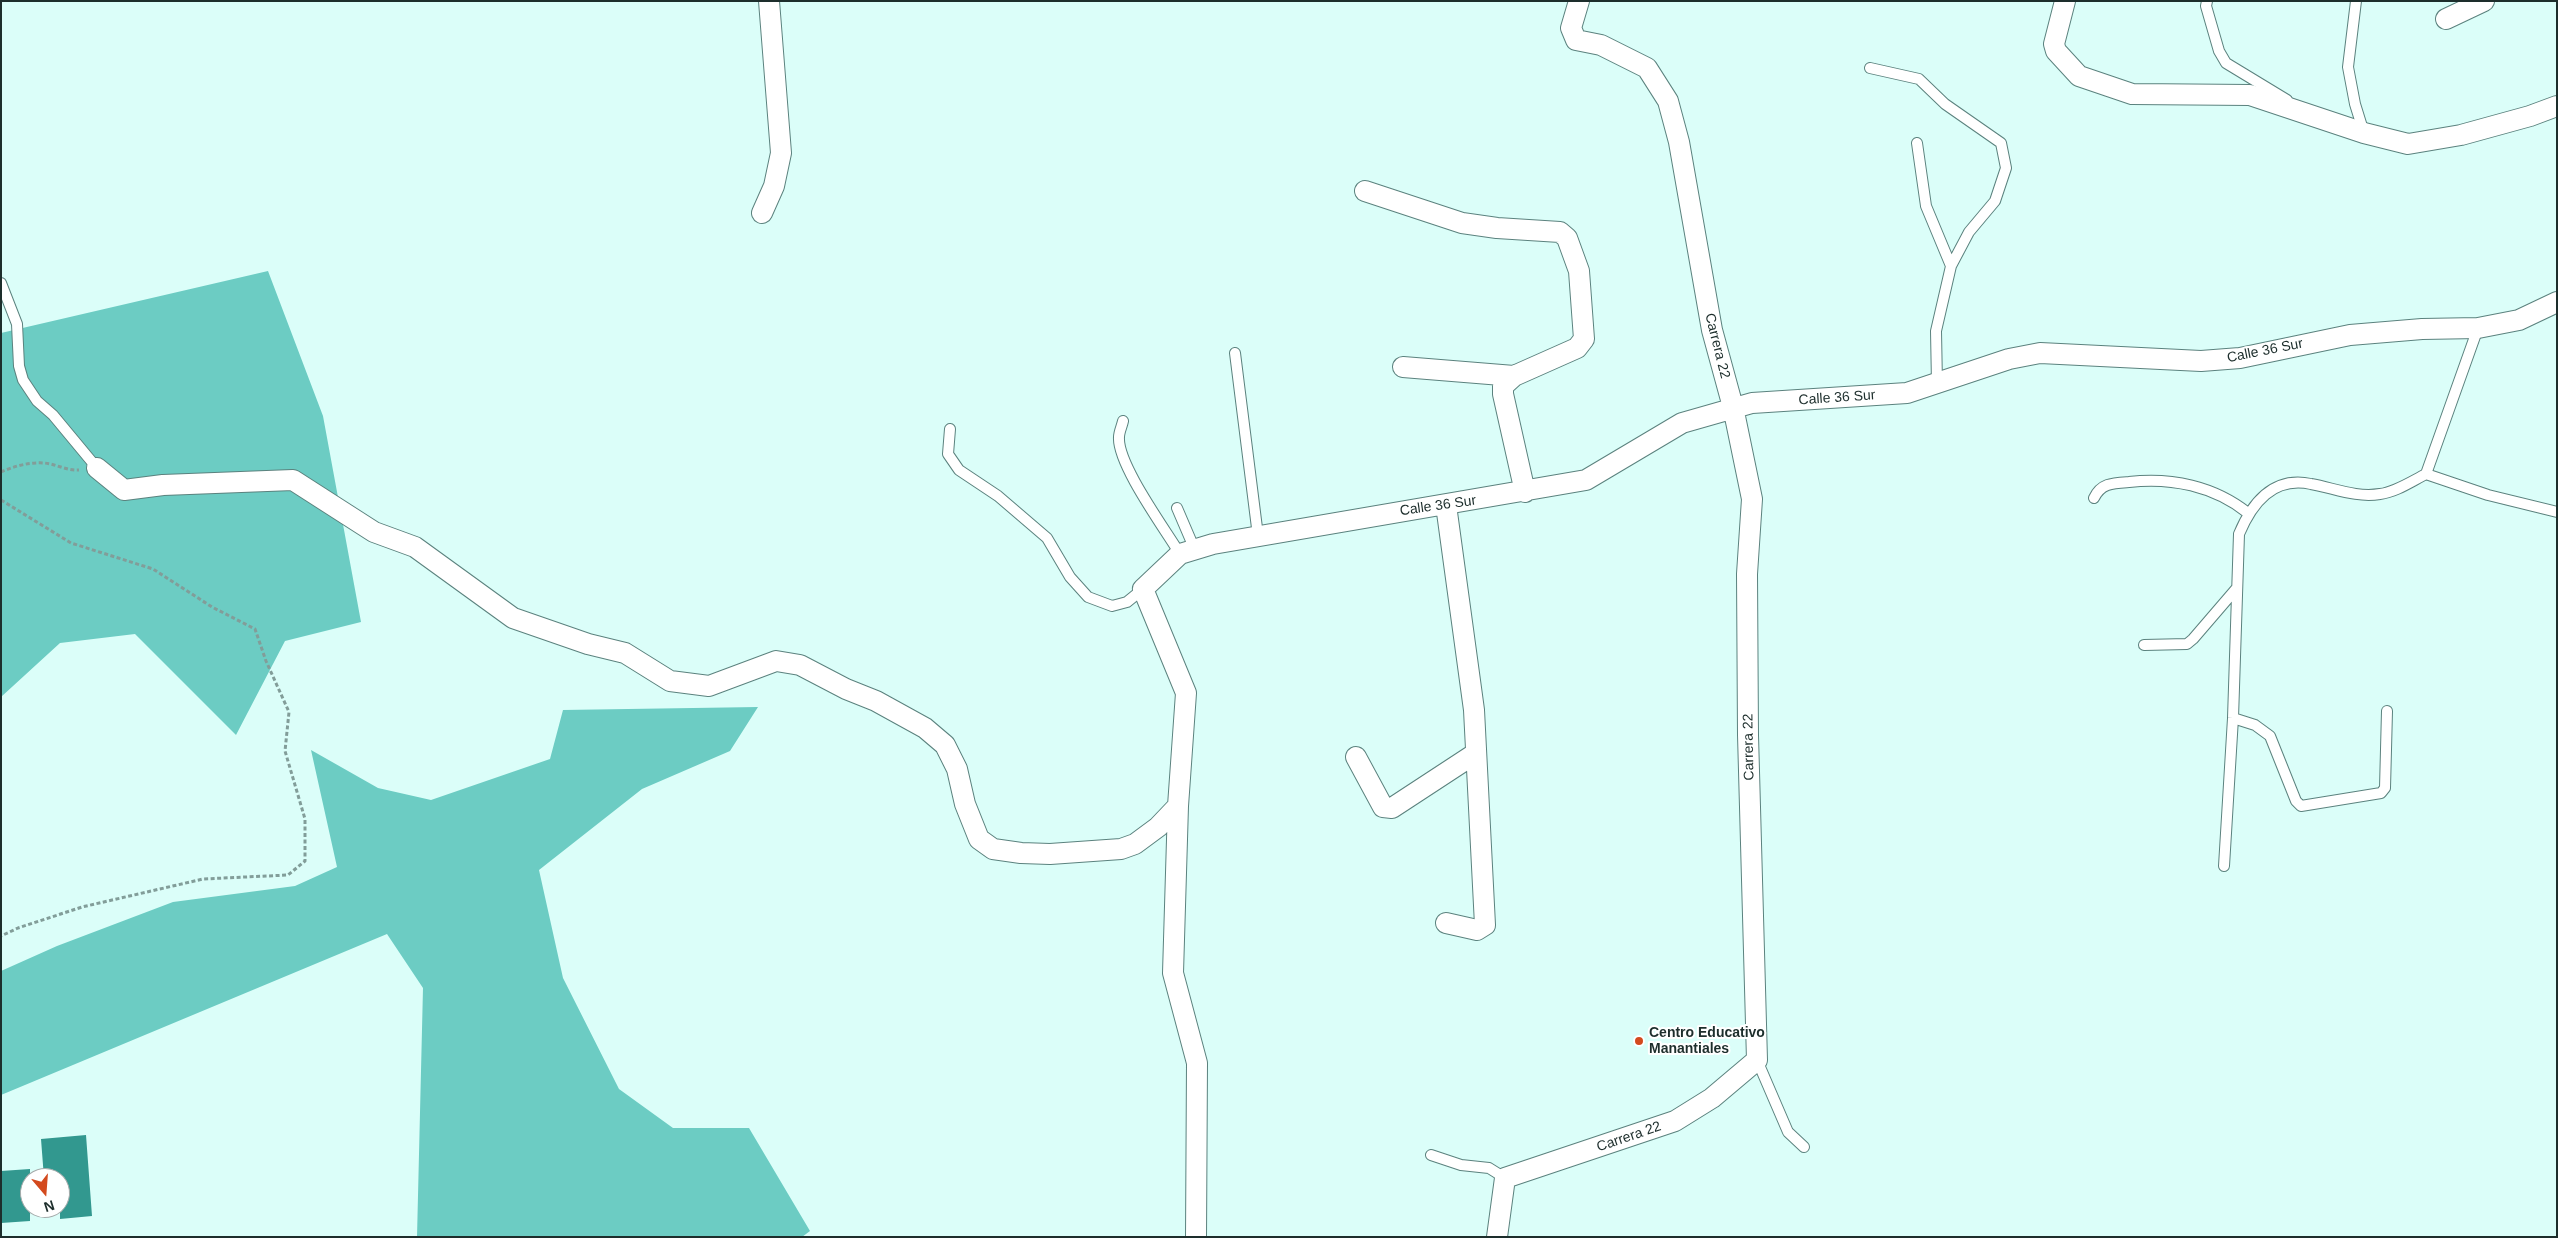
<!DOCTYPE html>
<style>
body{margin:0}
#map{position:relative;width:2558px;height:1238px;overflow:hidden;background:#dbfef9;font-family:Helvetica,sans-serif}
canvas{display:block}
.frame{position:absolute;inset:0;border:2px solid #1d2e2c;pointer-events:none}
.north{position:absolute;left:20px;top:1168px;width:50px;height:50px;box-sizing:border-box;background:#fff;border:1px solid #a5abab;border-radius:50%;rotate:162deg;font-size:14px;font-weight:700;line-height:20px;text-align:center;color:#1d2e2c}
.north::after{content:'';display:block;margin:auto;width:18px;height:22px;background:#d34a1e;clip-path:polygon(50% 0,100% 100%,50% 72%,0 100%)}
</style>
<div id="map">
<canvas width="2558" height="1238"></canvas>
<div class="frame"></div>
<div class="north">N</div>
</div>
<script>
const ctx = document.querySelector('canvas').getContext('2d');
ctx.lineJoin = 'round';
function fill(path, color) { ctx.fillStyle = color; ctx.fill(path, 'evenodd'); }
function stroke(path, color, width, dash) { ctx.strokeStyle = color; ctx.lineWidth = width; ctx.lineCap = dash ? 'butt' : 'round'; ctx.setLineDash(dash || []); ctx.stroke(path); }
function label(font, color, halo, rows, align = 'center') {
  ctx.font = font + ' Helvetica,sans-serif'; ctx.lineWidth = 4; ctx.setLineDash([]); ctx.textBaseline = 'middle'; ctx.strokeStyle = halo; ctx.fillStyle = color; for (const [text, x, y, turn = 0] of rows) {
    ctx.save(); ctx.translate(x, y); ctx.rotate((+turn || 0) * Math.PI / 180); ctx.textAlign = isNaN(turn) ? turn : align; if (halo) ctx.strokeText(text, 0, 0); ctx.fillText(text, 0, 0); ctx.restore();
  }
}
fill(new Path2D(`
 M268 271 323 416 361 622 285 641 236 735 135 634 60 643 1 697V333Z
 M758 707 730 751 642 789 539 870 563 978 619 1089 673 1128H749L810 1231 802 1237H417L423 988 387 934 1 1095V971L57 946 173 902 295 886 337 867 311 750 378 788 431 800 550 759 563 710Z`), '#6cccc3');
fill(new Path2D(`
 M86 1135 92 1216 60 1219V1178H44L41 1139Z
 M30 1169V1221L1 1223V1171Z`), '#32988f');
const service = new Path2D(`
 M2207 1 2206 6 2219 51 2226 63 2287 100
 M2356 1 2348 67 2355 104 2364 133
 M1870 68 1919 79 1945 104 2001 143 2006 168 1995 201 1969 232 1951 266 1936 331 1937 384
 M1917 143 1926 206 1951 266
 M1 283 17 324 19 366 23 380 37 401 53 415 97 468
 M1235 353 1258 536
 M1123 421C1122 426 1119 432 1119 437 1117 464 1165 529 1180 554
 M950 429 948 454 959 470 998 496 1047 538 1070 577 1088 597 1112 606 1127 602 1143 589
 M2426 474 2478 328
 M2094 498C2101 483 2113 483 2129 482 2171 477 2214 486 2248 513
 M1177 508 1195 550
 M2144 645 2187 644 2193 639 2236 589
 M2233 718 2255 725 2270 736 2296 801 2301 806 2381 793 2385 788 2387 711
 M2224 866 2233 718 2239 534C2252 503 2273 476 2311 484 2334 488 2356 498 2380 494 2396 492 2412 481 2426 474L2488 495 2557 512
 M1757 1060 1788 1132 1804 1147
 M1431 1155 1461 1165 1489 1168 1505 1178`);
const minor = new Path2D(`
 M2065 1 2054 44 2056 51 2079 76 2132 94 2250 95 2364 133 2408 144 2461 135 2530 116 2557 106
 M2446 19 2484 1
 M1365 191 1462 223 1497 228 1560 232 1567 238 1579 271 1584 339 1577 348 1514 376 1503 386V394L1525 492
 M762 213 774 186 781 153 769 1
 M1403 367 1514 376
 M97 468 124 490 163 485 293 480 374 532 415 547 513 618 588 644 625 653 670 681 709 686 776 661 800 665 846 689 876 701 925 728 945 745 957 769 965 804 979 839 993 849 1021 853 1050 854 1121 849 1135 844 1158 827 1178 806
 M1446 505 1474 710 1485 925 1477 930 1446 923
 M1356 757 1383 807 1392 808 1476 753
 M1196 1237 1197 1063 1173 973 1178 806 1186 693 1143 589 1180 554 1213 544 1586 480 1682 423 1752 403 1907 393 2009 359 2040 353 2201 361 2240 358 2350 335 2422 329 2478 328 2519 320 2557 302
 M1497 1237 1505 1178 1675 1121 1712 1098 1757 1060 1748 735 1747 574 1752 499 1733 407 1712 330 1679 142 1668 101 1647 68 1601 45 1576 40 1571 28 1579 1`);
stroke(service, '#5b827e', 12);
stroke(minor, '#5b827e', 22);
stroke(new Path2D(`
 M1 472C14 466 30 462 44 463 56 464 67 471 79 470
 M1 500 71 543 153 569 212 607 255 629 266 661 289 712 285 751 305 819V861L288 875 203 879 82 907 18 928 1 936`), '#829d99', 3, [4, 2.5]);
stroke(service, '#fff', 10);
stroke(minor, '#fff', 20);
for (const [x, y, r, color] of [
 [1639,1041,5,"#d34a1e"]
]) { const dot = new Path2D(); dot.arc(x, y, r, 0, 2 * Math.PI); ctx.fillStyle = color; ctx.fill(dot); stroke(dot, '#fff', 2); }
label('14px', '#1d2e2c', '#fff', [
 ["Carrera 22",1717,346,76],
 ["Calle 36 Sur",2265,351,-11],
 ["Calle 36 Sur",1837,398,-4],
 ["Calle 36 Sur",1438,506,-8],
 ["Carrera 22",1749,747,-91],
 ["Carrera 22",1629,1137,-19]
]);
label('bold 14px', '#1d2e2c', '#fff', [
 ["Centro Educativo",1649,1033],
 ["Manantiales",1649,1049]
], 'left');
</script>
